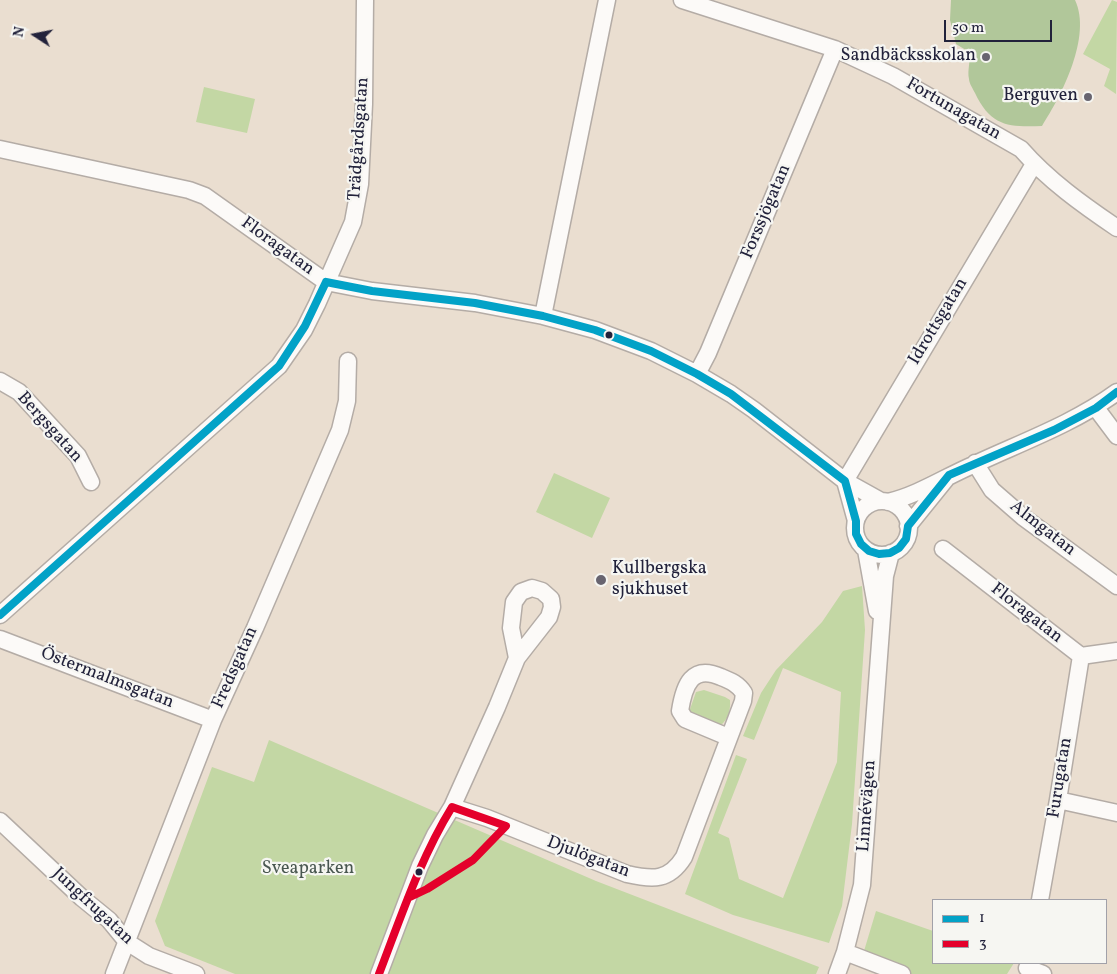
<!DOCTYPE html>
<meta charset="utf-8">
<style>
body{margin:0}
#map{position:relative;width:1117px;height:974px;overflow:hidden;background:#eaded0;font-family:Vollkorn,serif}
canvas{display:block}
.legend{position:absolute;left:932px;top:899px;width:175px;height:65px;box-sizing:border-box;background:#f6f6f2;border:1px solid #a1a1a9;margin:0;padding:6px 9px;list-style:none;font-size:15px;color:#22223b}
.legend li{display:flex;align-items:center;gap:10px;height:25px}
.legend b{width:25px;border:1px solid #a1a1a9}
.north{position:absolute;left:10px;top:10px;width:50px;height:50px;-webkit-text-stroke:4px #f6f6f2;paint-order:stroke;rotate:281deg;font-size:14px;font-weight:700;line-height:20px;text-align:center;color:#22223b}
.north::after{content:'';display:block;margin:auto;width:18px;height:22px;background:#22223b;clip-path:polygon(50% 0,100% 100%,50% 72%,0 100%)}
.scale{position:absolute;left:944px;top:20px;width:108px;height:22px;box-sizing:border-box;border:2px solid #22223b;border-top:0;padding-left:6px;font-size:15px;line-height:18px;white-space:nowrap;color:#22223b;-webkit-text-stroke:4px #f6f6f2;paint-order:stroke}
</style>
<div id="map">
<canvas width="1117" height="974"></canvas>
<ul class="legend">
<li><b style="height:6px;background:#02a2c7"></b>1</li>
<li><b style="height:6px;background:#e4002b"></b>3</li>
</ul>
<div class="north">N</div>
<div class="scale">50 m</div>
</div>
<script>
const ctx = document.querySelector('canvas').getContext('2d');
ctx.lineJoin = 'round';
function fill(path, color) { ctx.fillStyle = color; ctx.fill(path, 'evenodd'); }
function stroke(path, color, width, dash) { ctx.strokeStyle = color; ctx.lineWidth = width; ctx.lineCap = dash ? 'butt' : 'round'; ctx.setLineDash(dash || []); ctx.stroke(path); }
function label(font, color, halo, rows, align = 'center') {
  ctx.font = font + ' Vollkorn,serif'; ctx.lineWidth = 4.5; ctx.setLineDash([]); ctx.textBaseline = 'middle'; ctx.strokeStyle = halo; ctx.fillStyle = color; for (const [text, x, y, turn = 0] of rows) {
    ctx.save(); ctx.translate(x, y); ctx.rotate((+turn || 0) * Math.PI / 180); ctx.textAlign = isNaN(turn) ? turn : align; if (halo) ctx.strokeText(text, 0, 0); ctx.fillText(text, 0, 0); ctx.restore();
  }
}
fill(new Path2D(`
 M1112 0 1117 2 1116 94 1104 86 1110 69 1083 54Z
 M204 87 255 99 247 133 196 122Z
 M554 473 610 498 592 538 536 512Z
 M862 586 865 630 852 824 842 906 829 943 733 915 685 894 736 755 747 759 718 833 729 838 739 879 783 898 837 762 841 692 783 668 754 740 743 736 761 693 776 670 822 622 843 591Z
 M704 690 725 697 730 700C731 712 727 723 716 728L689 712 696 692Z
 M269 740 596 881 819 967 816 974H235L165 946 155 921 212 767 254 782Z
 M876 911 933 931V963H1014L1007 974H908L864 951Z`), '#c3d7a4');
fill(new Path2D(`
 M951 0H1075C1092 36 1062 95 1042 126 1009 127 991 127 975 93 973 89 969 83 969 79 967 70 971 61 969 52L956 44 950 20Z`), '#b1c79a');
const minor = new Path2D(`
 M682 0 835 49 893 76 1021 149C1048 180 1083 205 1117 228
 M0 149 189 190 205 196 326 282 372 291 475 303 543 316 595 330 651 351 697 374 731 394 754 410 845 481 881 501
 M543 316 607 0
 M697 374 708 353 835 49
 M0 381 19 392 78 456 91 482
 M1096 408 1117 436
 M975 463 992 490 1023 517 1117 586
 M845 481 1034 164
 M845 481 856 521
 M855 528a27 27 0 1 1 54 0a27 27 0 1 1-54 0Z
 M888 502C918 495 945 477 973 465 1022 442 1073 424 1117 392
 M908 526 946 479
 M943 549 1081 656 1117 651
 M866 550 877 611
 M0 615 279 366 304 330 317 304 353 222 360 184 364 104 365 0
 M0 639 213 720
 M1058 800 1117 813
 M452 807 487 818 627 874C653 880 669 881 684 857L743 701 744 693C738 684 731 681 721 677 692 664 684 685 680 711L685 719 728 737
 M0 821 82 898 109 920 127 942 149 956 196 974
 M1040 900 1058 800 1081 656
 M845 952 902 974
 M1027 968 1043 974
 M114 974 213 720 255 628 340 430 347 401 348 361
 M379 974 420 866 435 835 452 807 497 707 517 658 511 628 514 602 521 592 532 588 542 591 551 599 552 607 549 617 517 658
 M837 974 845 952 862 885 885 576 891 553`);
stroke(minor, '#b4aca6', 19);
stroke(minor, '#fcfaf8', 16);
stroke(new Path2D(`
 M326 282 372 291 475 303 543 316 595 330 651 351 697 374 731 394 845 481 856 521V534L861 544 869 551 879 554 890 553 899 548 906 539 908 526 949 475 1054 430 1096 408 1117 392
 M0 615 279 366 305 326 326 282`), '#02a2c7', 8);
stroke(new Path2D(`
 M379 974C401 917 420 859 452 807L506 826 473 860 427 889 408 898`), '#e4002b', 8);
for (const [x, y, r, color] of [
 [986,57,5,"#68646f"],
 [1088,97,5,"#68646f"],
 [609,335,4.5,"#22223b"],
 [601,580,6,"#68646f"],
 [419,872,4.5,"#22223b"]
]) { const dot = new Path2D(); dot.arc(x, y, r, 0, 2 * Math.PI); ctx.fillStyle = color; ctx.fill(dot); stroke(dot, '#f6f6f2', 2); }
label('18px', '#22223b', '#f6f6f2', [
 ["Sandbäcksskolan",976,57],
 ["Berguven",1078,97],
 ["Kullbergska",612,570,"left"],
 ["sjukhuset",612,591,"left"]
], 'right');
label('18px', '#22223b', '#f6f6f2', [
 ["Fortunagatan",953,110,30],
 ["Trädgårdsgatan",360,139,-86],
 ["Forssjögatan",767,212,-67],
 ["Floragatan",277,247,36],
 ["Idrottsgatan",939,322,-59],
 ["Bergsgatan",49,428,48],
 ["Almgatan",1042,529,38],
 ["Floragatan",1026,614,38],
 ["Fredsgatan",236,668,-66],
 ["Östermalmsgatan",107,679,21],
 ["Furugatan",1061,778,-81],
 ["Linnévägen",868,806,-86],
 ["Djulögatan",588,858,21],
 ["Jungfrugatan",92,907,43]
]);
label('18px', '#495750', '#f6f6f2', [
 ["Sveaparken",308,870]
]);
</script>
